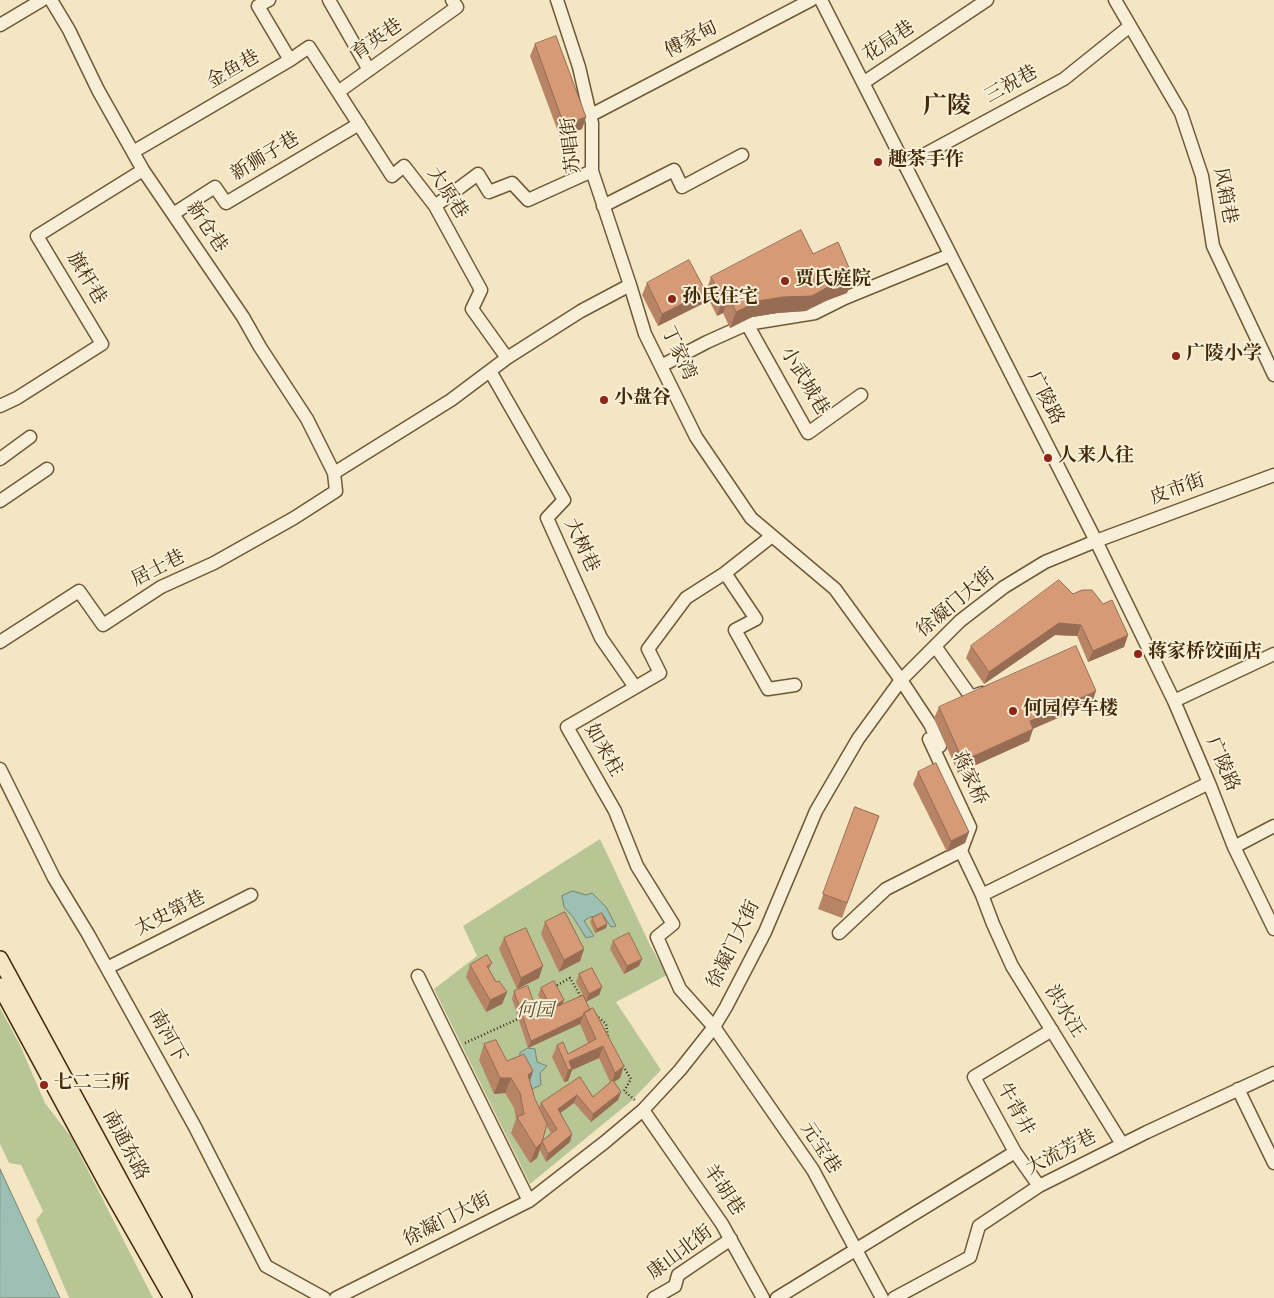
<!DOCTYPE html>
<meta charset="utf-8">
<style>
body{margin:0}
canvas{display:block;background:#f5e6c3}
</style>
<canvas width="1274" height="1298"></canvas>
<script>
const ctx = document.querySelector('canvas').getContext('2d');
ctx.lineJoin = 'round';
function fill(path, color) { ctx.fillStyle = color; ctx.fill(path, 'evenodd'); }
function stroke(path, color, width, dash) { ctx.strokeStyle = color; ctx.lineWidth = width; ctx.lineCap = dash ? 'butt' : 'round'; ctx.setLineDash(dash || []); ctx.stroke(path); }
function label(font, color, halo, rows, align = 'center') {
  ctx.font = font + ' Vollkorn,"Noto Serif SC",serif'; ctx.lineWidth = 4; ctx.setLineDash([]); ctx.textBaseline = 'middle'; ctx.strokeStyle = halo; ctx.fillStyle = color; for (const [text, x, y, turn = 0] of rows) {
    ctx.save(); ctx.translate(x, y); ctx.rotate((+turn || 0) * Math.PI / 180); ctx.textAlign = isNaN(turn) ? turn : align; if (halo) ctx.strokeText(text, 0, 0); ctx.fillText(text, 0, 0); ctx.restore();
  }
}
fill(new Path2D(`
 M600 839 650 945 667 975 616 1002 661 1070 630 1102 530 1184 434 989 477 956 463 926Z
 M0 1008 20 1045 45 1103 71 1137 153 1298H69L36 1220 43 1211 21 1165 9 1163 0 1144Z`), '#b8c696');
const water = new Path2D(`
 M573 891 586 895 592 893 606 907 616 926 611 927 603 915 590 917 584 921 594 936 586 938 573 917 564 907 562 896Z
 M528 1048 535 1049 537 1062 547 1066 540 1073 541 1085 532 1089 520 1065V1053Z
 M0 1169 60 1298H0Z`);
fill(water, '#9cc0b3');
stroke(water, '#78836e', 1);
const minor = new Path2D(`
 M329 0 369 70
 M557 0 579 67 592 123V171L630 285
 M821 0 1096 541 1174 701 1209 783 1234 847 1274 929
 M1115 0 1181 113 1202 176 1213 246 1274 375
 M0 25 42 0
 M290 60 309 47 392 176 404 166 435 206 481 290 472 309 507 358
 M863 83 987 0
 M338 92 457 7 452 0
 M591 115 811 0
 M133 152 290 60 258 6 269 0
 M905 165 1064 79 1130 26
 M435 206 478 174 489 192 512 183 528 200 592 171
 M603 206 674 170 682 187 742 155
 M173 214 215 187 226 203 359 124
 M747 324 808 433 861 395
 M661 366 707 342 747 324 815 313 845 298 950 255
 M490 371 564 500 547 518 601 638 635 687
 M0 406 17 398 102 344 37 236 143 170
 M0 459 30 437
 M334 473 451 400 507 358 581 311 630 285 645 334 696 437 751 518 835 589 901 680 930 724 940 746
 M0 501 47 469
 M772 536 725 573 686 598 648 649 660 673 567 727 615 811 637 866 673 924 657 937 680 989 714 1027 813 1170 882 1298
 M725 573 756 619 735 630 768 689 795 685
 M0 642 79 591 103 625 161 587 214 563 294 518 336 491 334 473 307 419 260 347 243 317 143 170 98 90 69 30 51 0
 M935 646 971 697 982 693
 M1174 701 1274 654
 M929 739 970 827 961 851 982 895 993 924 1012 966 1122 1144
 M0 769 54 878 88 934 195 1127 266 1266 324 1298
 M1234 847 1274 826
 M982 895 1209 783
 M839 933 886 889 961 851
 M107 968 251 895
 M418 976 529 1201
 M1238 1089 1274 1163
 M643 1110 722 1224 763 1298
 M1039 1186 1015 1152 974 1077 1052 1030
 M336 1298 529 1201 605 1142 643 1110 680 1070 714 1027 726 1007 765 932 816 811 858 739 901 680 960 621 1004 587 1045 562 1096 541 1274 475
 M654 1298 675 1286 678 1275 731 1239
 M777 1298 1015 1152
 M894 1298 970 1257 979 1226 1039 1186 1147 1132 1274 1073`);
const major = new Path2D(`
 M0 959 184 1298
 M0 986 107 1184 172 1298`);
stroke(minor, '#6f5836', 15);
stroke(major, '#422807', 18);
stroke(new Path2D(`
 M554 987 570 978 581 997
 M596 1015 606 1024 608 1037
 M465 1043 518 1019
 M623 1066 631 1079 624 1091 636 1101`), '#422807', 2.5, [1, 2.5]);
stroke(minor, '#f8efd8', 12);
stroke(major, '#f5e6c3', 15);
fill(new Path2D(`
 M535 44 586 117 582 129 560 137 530 56Z
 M813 254 853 277 847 293 820 303 806 311 777 313 752 317 730 328 723 313 717 316 706 294 702 304 658 326 642 295 647 283 706 291 711 277Z
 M1103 604 1128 635 1124 647 1088 662 1077 636 1055 635 984 684 966 658 971 646Z
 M1092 703 1033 729 1029 741 958 773 934 718 939 707Z
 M918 772 969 832 965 843 947 852 913 784Z
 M855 807 879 816 842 918 818 909Z
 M592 918 607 924 606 928 595 933 590 922Z
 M545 922 584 949 580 961 559 972 541 934Z
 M504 938 539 978 517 989 499 949Z
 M613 941 639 966 624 974 610 949Z
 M492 963 489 969 496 982 507 992 502 1004 486 1012 466 977 470 965Z
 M579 974 602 987 599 995 586 1001 620 1078 614 1082 621 1092 618 1100 591 1122 574 1103 560 1113 572 1134 570 1142 546 1162 540 1150 537 1158 530 1163 511 1133 516 1119 514 1108 505 1093 494 1094 479 1060 484 1044 507 1061 533 1071 530 1081 535 1099 539 1107 541 1103 580 1077 593 1097 610 1082 599 1058 572 1070 568 1081 564 1082 552 1057 557 1045 568 1054 588 1043 580 1024 528 1048 512 999 514 991 538 1015 546 1012 538 995 541 988 564 1000 562 1005 583 995 576 982ZM546 1125 551 1133 543 1140Z`), '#b88466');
fill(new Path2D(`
 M586 117 582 129 560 137 564 125Z
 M853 277 847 293 820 303 806 311 777 313 752 317 730 328 736 312 758 301 783 297 826 288Z
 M706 292 702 304 658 326 662 314Z
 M729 297 723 313 717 316 723 300Z
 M1059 623 1081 625 1077 636 1055 635 984 684 989 672Z
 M1128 635 1124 647 1088 662 1093 651Z
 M1096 691 1092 703 1025 732 1030 721Z
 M1033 729 1029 741 958 773 963 761Z
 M969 832 965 843 947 852 951 841Z
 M607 924 606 928 595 933 597 929Z
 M584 949 580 961 559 972 564 960Z
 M642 959 639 966 624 974 627 966Z
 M543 966 539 978 517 989 521 978Z
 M602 987 599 995 586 1002 589 994Z
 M507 992 502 1004 486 1012 490 1000Z
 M564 1000 561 1008 548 1015 551 1007Z
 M583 1016 580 1024 528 1048 531 1041Z
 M603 1046 599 1058 572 1070 568 1081 564 1082 568 1070 569 1061Z
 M624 1066 620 1078 611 1084 615 1073Z
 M533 1071 528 1087V1075Z
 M500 1078H511L505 1093 494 1094Z
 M621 1092 618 1100 591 1122 593 1114Z
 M577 1095 574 1103 555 1117 558 1109Z
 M572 1134 570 1142 546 1162 548 1154Z
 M542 1142 537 1158 530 1163 536 1148Z`), '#966c53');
const building = new Path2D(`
 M556 36 586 117 564 125 535 44Z
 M801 230 813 254 838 242 853 277 826 288 812 296 783 297 758 301 736 312 729 297 723 300 711 277Z
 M689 260 706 292 662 314 647 283Z
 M1059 580 1073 594 1082 590H1092L1103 604 1112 600 1128 635 1093 651 1081 625 1059 623 989 672 971 646Z
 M1076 646 1096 691 1030 721 1033 729 963 761 939 707Z
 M936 763 969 832 951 841 918 772Z
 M855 807 879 816 847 903 823 894Z
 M565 912 584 949 564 960 545 922Z
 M602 913 607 924 597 929 592 918Z
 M526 928 543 966 521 978 504 938Z
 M629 933 642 959 627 966 613 941Z
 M487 955 492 963 487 966 496 982 499 981 507 992 490 1000 470 965Z
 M592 968 602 987 589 994 579 974Z
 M554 981 564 1000 551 1007 541 988Z
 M528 986 538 1015 583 995 590 1010 584 1013 583 1016 531 1041 514 991Z
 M593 1008 624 1066 615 1073 603 1046 569 1061 572 1069 568 1070 557 1045 563 1042 568 1054 596 1039 584 1013Z
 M496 1040 507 1061 524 1054 533 1071 528 1075 535 1099 547 1124 542 1142 536 1148 517 1117 524 1114 520 1093 511 1078H500L484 1044Z
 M580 1077 593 1097 613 1080 621 1092 593 1114 577 1095 558 1109 572 1134 548 1154 542 1141 557 1129 541 1103Z`);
fill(building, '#d69a77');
stroke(building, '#966c53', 1);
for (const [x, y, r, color] of [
 [878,162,5,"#8f2418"],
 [785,281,5,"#8f2418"],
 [672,299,5,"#8f2418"],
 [1176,356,5,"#8f2418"],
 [604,400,5,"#8f2418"],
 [1048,458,5,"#8f2418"],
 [1138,654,5,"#8f2418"],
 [1013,711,5,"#8f2418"],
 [44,1085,5,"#8f2418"]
]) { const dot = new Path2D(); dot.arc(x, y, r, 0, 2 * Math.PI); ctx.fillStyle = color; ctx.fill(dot); stroke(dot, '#f8efd8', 2); }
label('19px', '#422807', '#f8efd8', [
 ["育英巷",378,41,-35],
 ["傅家甸",692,41,-28],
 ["花局巷",890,43,-34],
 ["金鱼巷",234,71,-30],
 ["三祝巷",1012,86,-29],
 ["苏唱街",573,145,-96],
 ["新狮子巷",266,158,-31],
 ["大原巷",446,194,57],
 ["风箱巷",1223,196,79],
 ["新仓巷",205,228,56],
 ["旗杆巷",85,279,59],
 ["丁家湾",677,354,65],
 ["小武城巷",803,382,59],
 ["广陵路",1044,399,63],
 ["皮市街",1178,491,-20],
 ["大树巷",580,546,65],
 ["居士巷",159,570,-27],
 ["徐凝门大街",957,604,-40],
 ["如来柱",602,751,60],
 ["广陵路",1221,765,67],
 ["蒋家桥",968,779,65],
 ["太史第巷",171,915,-27],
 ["徐凝门大街",735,945,-64],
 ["洪水汪",1063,1012,58],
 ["南河下",166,1037,61],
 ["牛背井",1014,1110,61],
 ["南通东路",124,1146,62],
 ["元宝巷",819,1149,57],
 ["大流芳巷",1062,1154,-27],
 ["羊胡巷",722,1191,56],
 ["徐凝门大街",448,1221,-27],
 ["康山北街",681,1254,-37]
]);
label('bold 19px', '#422807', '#f8efd8', [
 ["趣茶手作",888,162],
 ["贾氏庭院",795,281],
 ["孙氏住宅",682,299],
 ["广陵小学",1186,356],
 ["小盘谷",614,400],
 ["人来人往",1058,458],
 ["蒋家桥饺面店",1148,654],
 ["何园停车楼",1023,711],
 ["七二三所",54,1085]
], 'left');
label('italic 19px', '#60502b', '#f8efd8', [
 ["何园",535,1013]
]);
label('bold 24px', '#422807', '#f8efd8', [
 ["广陵",947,109]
]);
</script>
